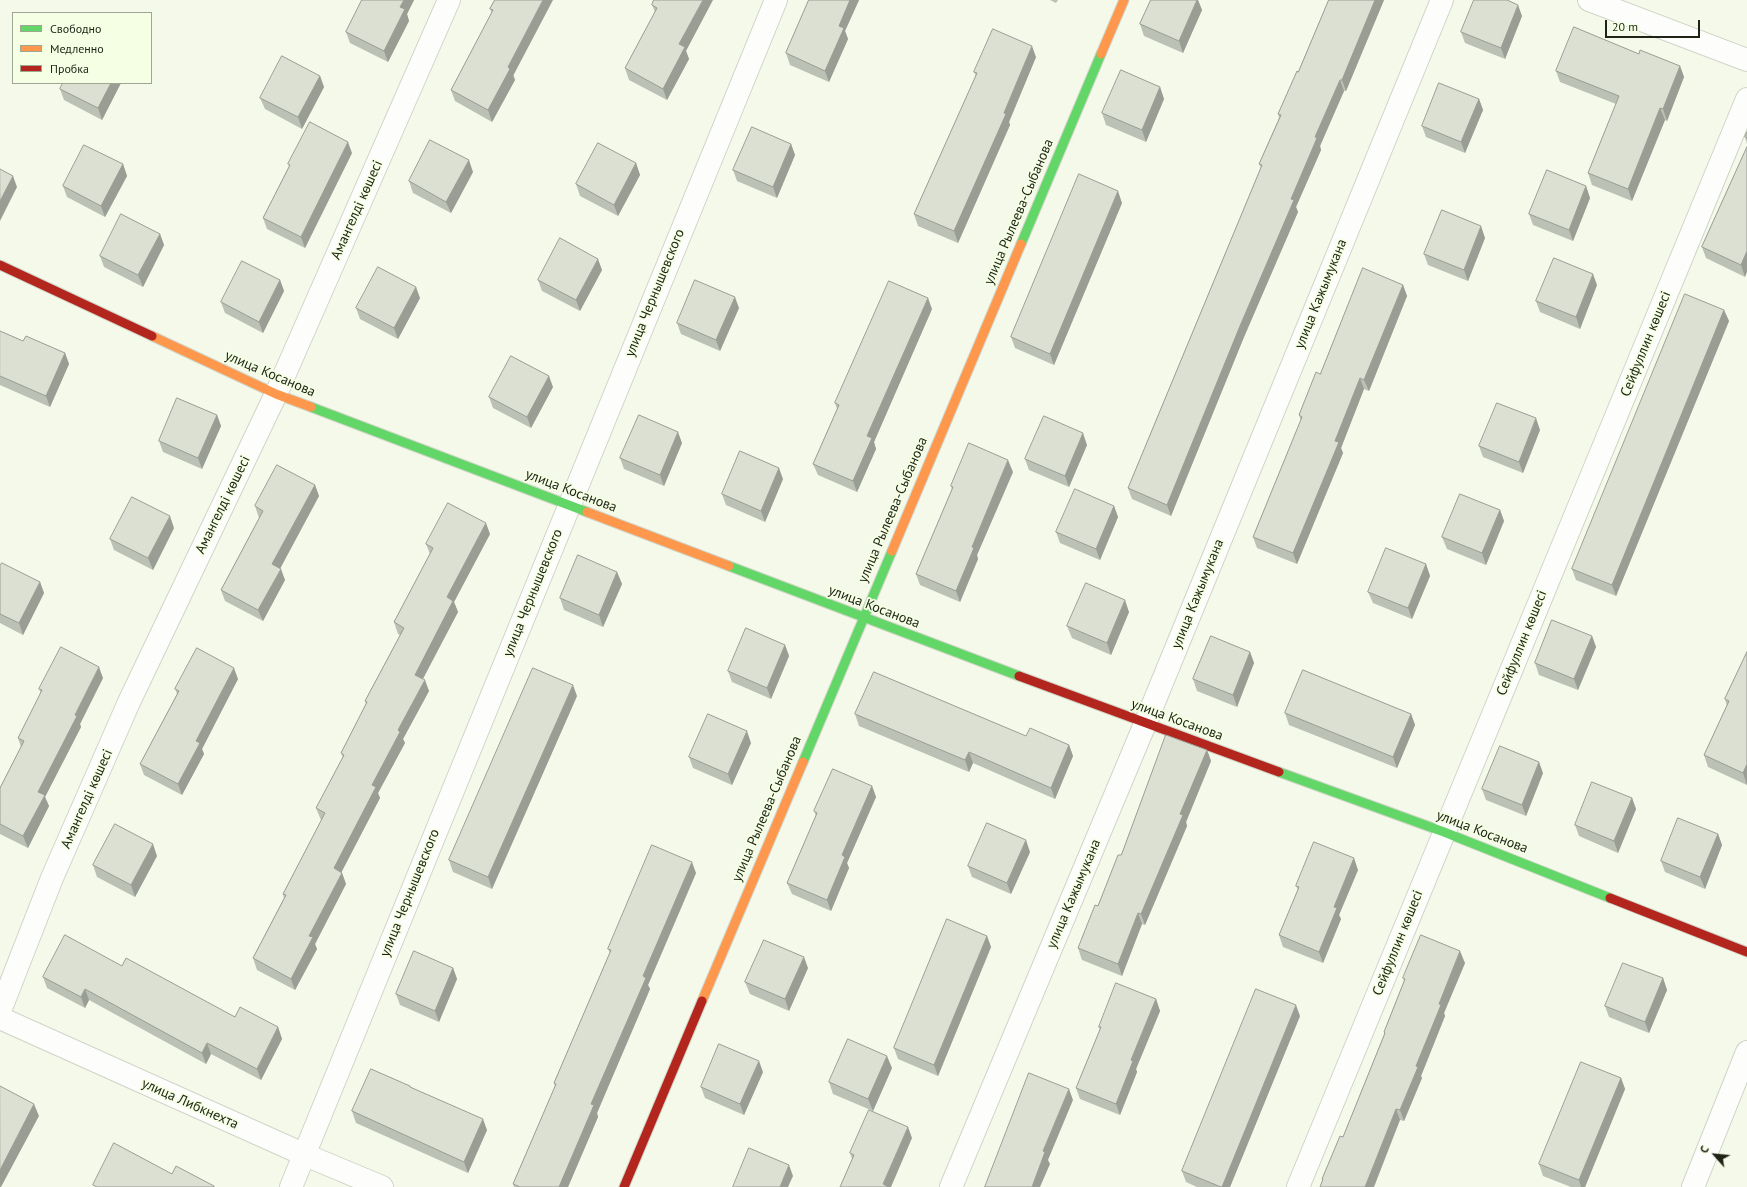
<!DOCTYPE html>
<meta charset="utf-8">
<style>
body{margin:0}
#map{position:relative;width:1747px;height:1187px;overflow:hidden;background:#f4f9ea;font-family:"PT Sans",sans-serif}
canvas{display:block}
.legend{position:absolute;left:12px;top:12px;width:140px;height:72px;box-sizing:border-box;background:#f5ffe4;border:1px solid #9fa792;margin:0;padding:5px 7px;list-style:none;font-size:12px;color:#1e2316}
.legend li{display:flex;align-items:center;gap:8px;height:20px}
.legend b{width:20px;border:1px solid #9fa792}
.north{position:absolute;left:1695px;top:1135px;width:40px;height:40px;-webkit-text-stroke:3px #f5ffe4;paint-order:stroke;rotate:297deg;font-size:11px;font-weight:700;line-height:16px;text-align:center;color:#1e2316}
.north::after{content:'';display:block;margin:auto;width:14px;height:18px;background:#1e2316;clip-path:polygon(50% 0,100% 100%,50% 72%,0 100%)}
.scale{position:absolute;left:1605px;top:20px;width:95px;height:18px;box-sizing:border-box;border:2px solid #1e2316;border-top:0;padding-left:5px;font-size:12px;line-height:14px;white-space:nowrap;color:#1e2316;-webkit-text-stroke:3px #f5ffe4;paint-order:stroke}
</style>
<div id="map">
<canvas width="1747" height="1187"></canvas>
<ul class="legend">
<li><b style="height:5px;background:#63d668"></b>Свободно</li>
<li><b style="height:5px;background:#ff974d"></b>Медленно</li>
<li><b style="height:5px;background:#b3261e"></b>Пробка</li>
</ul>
<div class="north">С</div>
<div class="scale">20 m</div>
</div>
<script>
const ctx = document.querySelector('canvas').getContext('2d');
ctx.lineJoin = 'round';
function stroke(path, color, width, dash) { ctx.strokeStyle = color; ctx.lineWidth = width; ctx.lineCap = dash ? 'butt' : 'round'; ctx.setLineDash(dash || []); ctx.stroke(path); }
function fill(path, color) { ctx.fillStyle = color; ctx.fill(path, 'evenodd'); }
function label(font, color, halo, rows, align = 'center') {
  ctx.font = font + ' "PT Sans",sans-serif'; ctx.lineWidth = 3.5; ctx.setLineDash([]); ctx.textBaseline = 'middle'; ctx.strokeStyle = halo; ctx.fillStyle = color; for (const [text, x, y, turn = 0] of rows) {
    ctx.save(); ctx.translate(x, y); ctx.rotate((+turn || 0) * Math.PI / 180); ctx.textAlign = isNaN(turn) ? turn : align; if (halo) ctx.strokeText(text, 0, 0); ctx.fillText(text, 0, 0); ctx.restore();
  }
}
const street = new Path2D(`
 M1589 0 1747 60
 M0 1011 52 878 129 702 276 394 449 0
 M0 1018 303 1154 382 1187
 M291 1187 776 0
 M951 1187 1145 724 1442 0
 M1298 1187 1747 99
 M1693 1187 1747 1052`);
const fast = new Path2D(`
 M1021 244 1101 54
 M311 407 587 512
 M729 566 1019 676
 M803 762 892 551
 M1279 772 1444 832 1610 898`);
const slow = new Path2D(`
 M1101 54 1124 0
 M152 336 276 394 311 407
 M587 512 729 566
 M892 551 1021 244
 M702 1001 803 762`);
const jam = new Path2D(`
 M0 265 152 336
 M1019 676 1279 772
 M1610 898 1747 952
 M624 1187 702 1001`);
stroke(street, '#d0d5c8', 24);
stroke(fast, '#d0d5c8', 11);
stroke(slow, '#d0d5c8', 11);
stroke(jam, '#d0d5c8', 11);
stroke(street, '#fdfefc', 22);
stroke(fast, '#63d668', 9);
stroke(slow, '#ff974d', 9);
stroke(jam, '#b3261e', 9);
fill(new Path2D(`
 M362 0H414L407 14 409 21 388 62 350 43 346 32Z
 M495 0 515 80 492 122 455 101 451 90 492 13 490 9Z
 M654 0 686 51 689 59 667 100 629 80 625 68 655 12 652 5Z
 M809 0H859L845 31 848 39 829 82 790 65 786 53Z
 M1050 0H1058L1056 3Z
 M1151 0H1198L1202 10 1183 53 1144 36 1140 24Z
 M1329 0H1384L1346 91H1344L1320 146 1321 150 1296 207 1298 212 1244 337 1171 516 1132 499 1128 488 1261 168 1259 164 1279 118 1278 114 1298 72Z
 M1522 16 1505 59 1465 43 1461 32Z
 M1639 54 1680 66 1684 77 1667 121 1665 120 1632 201 1592 185 1588 173 1616 104 1560 82 1556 71Z
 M1036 57 1009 122 1010 125 958 243 918 226 914 214 976 76 974 72Z
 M320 76 324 87 302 129 265 109 260 98Z
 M121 83 102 120 64 100 60 89Z
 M1160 87 1164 99 1146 142 1106 125 1102 113Z
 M1479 99 1483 110 1465 153 1426 137 1422 126Z
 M1747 132V144L1745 137Z
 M791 144 795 155 777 198 737 181 733 170Z
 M1747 147 1745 277 1706 258 1702 247Z
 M352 153 305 248 267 229 263 218 289 166 288 164Z
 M636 163 640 175 618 216 580 196 576 184Z
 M123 164 127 176 105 217 67 197 63 186Z
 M473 172 451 213 413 193 409 181Z
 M1586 186 1590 198 1573 241 1533 225 1529 214Z
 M1122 203 1054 365 1015 348 1011 337Z
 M160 234 164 245 143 287 104 267 100 256Z
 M1485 238 1468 281 1428 265 1424 254Z
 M602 270 580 311 542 291 538 280Z
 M280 280 284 291 263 333 225 313 221 302Z
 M1403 285 1407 296 1369 391 1364 389 1341 448 1343 453 1297 564 1257 548 1253 537 1301 421 1299 415 1320 374Z
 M1597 285 1580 329 1540 312 1536 301Z
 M420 298 398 339 360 319 356 308Z
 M739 308 720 351 681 334 677 323Z
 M932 309 874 442 876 449 857 492 818 475 813 464 837 409 835 403Z
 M1724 310 1729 321 1616 596 1576 580 1572 569Z
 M0 331 23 341 65 353 69 364 50 407 0 385Z
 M553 387 531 428 493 408 489 397Z
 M217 415 221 426 202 469 163 452 159 441Z
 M1540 430 1523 473 1483 457 1479 446Z
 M682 443 664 486 624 469 620 458Z
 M1087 445 1069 487 1029 470 1025 459Z
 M1013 472 977 555 978 559 960 602 920 585 916 574 952 490 951 486Z
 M783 479 765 522 726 505 722 494Z
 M315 485 319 496 280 569 285 580 263 621 225 601 221 590 259 518 255 506Z
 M1114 506 1118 517 1100 560 1060 543 1056 532Z
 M1500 510 1504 521 1486 565 1447 549 1442 537Z
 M174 528 153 570 114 550 110 539Z
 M490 534 454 602 458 612 423 679 429 691 403 739 405 743 378 793 380 798 341 872 342 873 346 884 315 944 317 949 295 990 257 970 253 958 284 898 283 894 322 820H321L316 808 343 758 341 753 366 704 365 701 400 635 398 634 394 622 430 554 426 544Z
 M1426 564 1430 576 1412 619 1373 603 1368 592Z
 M0 566 40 582 44 593 23 635 0 623Z
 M617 572 622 584 603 627 564 610 560 598Z
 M1129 612 1111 655 1072 638 1067 626Z
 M1592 636 1596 647 1578 690 1539 675 1535 663Z
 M785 645 789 656 771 699 732 682 728 671Z
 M1250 652 1254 663 1237 707 1197 691 1193 679Z
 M1747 652V785L1708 767 1704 755 1727 706 1725 699Z
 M103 678 80 724 81 727 45 797 49 806 28 848 0 834V788L21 747 18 738 41 693 39 689Z
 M238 679 202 749 204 754 182 795 144 775 140 764 177 694 175 689Z
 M577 696 492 889 453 872 449 860Z
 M1285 713 1411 714 1415 725 1397 768 1289 725Z
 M855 714 1026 736 1069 745 1073 756 1055 799 973 763 969 772 859 726Z
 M751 743 732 785 693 768 689 757Z
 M1207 750 1211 761 1186 822 1187 826 1145 925 1142 924 1122 976 1082 960 1078 948 1121 855Z
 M1543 773 1526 816 1486 800 1482 789Z
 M872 786 876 797 847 863 849 868 831 911 792 894 787 883 816 816 814 811Z
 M1632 798 1636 809 1618 853 1579 836 1575 825Z
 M1718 834 1722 845 1705 889 1665 872 1661 861Z
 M1030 852 1011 894 972 877 968 866Z
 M157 856 135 897 97 877 93 865Z
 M1358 870 1339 915 1341 919 1323 963 1283 947 1279 935 1298 890 1296 886Z
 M696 873 648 985 650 989 597 1113 598 1117 568 1187H514L513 1184 555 1087 554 1083 610 953 608 949Z
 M987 936 991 947 938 1076 898 1059 894 1048Z
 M1465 963 1444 1013 1445 1016 1421 1076 1422 1078 1404 1121 1400 1120 1323 1181 1322 1179 1343 1137 1384 1035V1032L1404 981 1403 978Z
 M122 966 235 1017 278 1027 282 1039 261 1080 211 1054 206 1064 89 1000 85 1008 47 988 43 977Z
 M453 968 457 979 439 1022 400 1005 396 994Z
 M808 968 789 1011 750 994 745 982Z
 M1663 978 1667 990 1649 1033 1609 1017 1605 1006Z
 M1156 999 1160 1011 1136 1069 1137 1072 1120 1115 1080 1099 1076 1088 1100 1030 1099 1027Z
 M1300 1016 1230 1187H1197L1186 1182 1182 1171Z
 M892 1068 873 1111 833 1094 829 1082Z
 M763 1072 744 1115 705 1098 701 1087Z
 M1621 1078 1625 1089 1585 1187H1571L1543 1176 1539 1164Z
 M411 1088 487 1130 468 1173 356 1123 352 1111Z
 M912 1138 852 1159 850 1153Z`), '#bcc1b5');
fill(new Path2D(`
 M404 0H414L407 14 409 21 388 62 384 51 400 7Z
 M543 0H553L513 76 515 80 492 122 488 110 508 67Z
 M703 0H713L686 51 689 59 667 100 663 89 679 44Z
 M850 0H859L845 31 848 39 829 82 825 71 839 26Z
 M1197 0H1198L1202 10 1183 53 1179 41Z
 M1375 0H1384L1346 91 1342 80Z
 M1518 5 1522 16 1505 59 1501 48Z
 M1032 46 1036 57 1009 122 1010 125 958 243 954 231Z
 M1680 66 1684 77 1667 121 1663 109Z
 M320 76 324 87 302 129 298 117Z
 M1340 80 1344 91 1320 146 1321 150 1296 207 1298 212 1244 337 1171 516 1167 505 1291 199 1315 137Z
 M111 83H121L102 120 98 108Z
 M1160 87 1164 99 1146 142 1142 130Z
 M1479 99 1483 110 1465 153 1461 142Z
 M1660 108 1665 120 1632 201 1628 189Z
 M348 142 352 153 305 248 301 237Z
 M791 144 795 155 777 198 773 187Z
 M469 160 473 172 451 213 446 202Z
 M636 163 640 175 618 216 614 205Z
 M123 164 127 176 105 217 101 206Z
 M13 176 17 187 0 221V201Z
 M1586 186 1590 198 1573 241 1569 230Z
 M1118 191 1122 203 1054 365 1050 354Z
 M1481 226 1485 238 1468 281 1464 270Z
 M160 234 164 245 143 287 138 275Z
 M1747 251V272L1745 277 1741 265Z
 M598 259 602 270 580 311 576 300Z
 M1593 274 1597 285 1580 329 1576 317Z
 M280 280 284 291 263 333 259 322Z
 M1403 285 1407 296 1369 391 1364 380Z
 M416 287 420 298 398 339 394 328Z
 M735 297 739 308 720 351 716 340Z
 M928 298 932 309 874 442 876 449 857 492 853 481 867 436Z
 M1724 310 1729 321 1616 596 1612 585Z
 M65 353 69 364 50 407 46 396Z
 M549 376 553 387 531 428 527 417Z
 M1360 378 1364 389 1341 448 1343 453 1297 564 1293 553 1335 441Z
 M217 415 221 426 202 469 198 458Z
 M1536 418 1540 430 1523 473 1519 462Z
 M678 432 682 443 664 486 660 475Z
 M1083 433 1087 445 1069 487 1065 476Z
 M1008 460 1013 472 977 555 978 559 960 602 956 591 972 547Z
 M779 468 783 479 765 522 761 511Z
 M315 485 319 496 276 576 272 564Z
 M1114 506 1118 517 1100 560 1096 549Z
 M1500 510 1504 521 1486 565 1482 553Z
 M170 516 174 528 153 570 148 558Z
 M486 523 490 534 454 602 458 612 419 686 415 675 447 597Z
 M1426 564 1430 576 1412 619 1408 608Z
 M281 569 285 580 263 621 258 610Z
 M617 572 622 584 603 627 599 615Z
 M40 582 44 593 23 635 19 623Z
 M1125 600 1129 612 1111 655 1107 643Z
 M1592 636 1596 647 1578 690 1574 679Z
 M785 645 789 656 771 699 767 688Z
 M1250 652 1254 663 1237 707 1233 695Z
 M99 667 103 678 80 724 81 727 45 797 49 806 28 848 23 836 38 792 75 715Z
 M234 668 238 679 202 749 204 754 182 795 178 784 196 741Z
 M425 680 429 691 403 739 405 743 378 793 380 798 338 879 334 868 372 785 398 730Z
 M573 685 577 696 492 889 488 877Z
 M1411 714 1415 725 1397 768 1393 757Z
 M747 731 751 743 732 785 728 774Z
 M1069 745 1073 756 1055 799 1051 788Z
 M1207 750 1211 761 1186 822 1187 826 1145 925 1141 914 1180 814Z
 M969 752 973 763 969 772 965 760Z
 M1539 762 1543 773 1526 816 1522 805Z
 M1747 764V785L1743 773Z
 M872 786 876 797 847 863 849 868 831 911 827 900 842 855Z
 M1632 798 1636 809 1618 853 1614 841Z
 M1718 834 1722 845 1705 889 1700 877Z
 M1026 840 1030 852 1011 894 1007 883Z
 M153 844 157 856 135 897 131 885Z
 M1354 858 1358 870 1339 915 1341 919 1323 963 1319 952 1334 907Z
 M692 862 696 873 648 985 650 989 597 1113 598 1117 568 1187H559L591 1104 643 976Z
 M342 873 346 884 315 944 317 949 295 990 291 979 309 936Z
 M1138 913 1142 924 1122 976 1118 964Z
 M987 936 991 947 938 1076 934 1065Z
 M1460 951 1465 963 1444 1013 1445 1016 1421 1076 1422 1078 1404 1121 1400 1110 1439 1004Z
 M804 957 808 968 789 1011 785 999Z
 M453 968 457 979 439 1022 435 1011Z
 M1663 978 1667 990 1649 1033 1645 1022Z
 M85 989 89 1000 85 1008 81 997Z
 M1156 999 1160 1011 1136 1069 1137 1072 1120 1115 1116 1104 1131 1060Z
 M1296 1005 1300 1016 1230 1187H1222Z
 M278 1027 282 1039 261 1080 257 1069Z
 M207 1043 211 1054 206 1064 202 1053Z
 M887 1056 892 1068 873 1111 868 1099Z
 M759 1061 763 1072 744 1115 740 1104Z
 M1621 1078 1625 1089 1585 1187H1581L1579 1180Z
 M1069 1089 1073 1100 1048 1160 1050 1164 1040 1187H1032L1043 1151Z
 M34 1104 39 1116 1 1187H0V1170Z
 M1396 1109 1400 1120 1374 1187H1365Z
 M483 1119 487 1130 468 1173 464 1162Z
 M908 1127 912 1138 891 1187H885L883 1184Z
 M789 1165 793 1176 788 1187H780Z`), '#999d94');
const building = new Path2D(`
 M362 0H404L400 7 405 9 384 51 346 32Z
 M495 0H543L508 67 510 69 488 110 451 90 493 10 490 9Z
 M654 0H703L679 44 685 47 663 89 625 68 657 8 652 5Z
 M809 0H850L839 26 844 28 825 71 786 53Z
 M1151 0H1197L1179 41 1140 24Z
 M1329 0H1375L1342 80H1340L1315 137 1317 138 1291 199 1294 200 1240 326 1167 505 1128 488 1262 165 1259 164 1281 115 1278 114 1297 71 1298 72Z
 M1474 0H1507L1518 5 1501 48 1461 32Z
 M1574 27 1639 54 1640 50 1680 66 1663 109 1660 108 1628 189 1588 173 1619 96 1556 71Z
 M993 29 1032 46 1004 113 1006 114 954 231 914 214 977 73 974 72Z
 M282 56 320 76 298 117 260 98Z
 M1121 70 1160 87 1142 130 1102 113Z
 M63 83H111L98 108 60 89Z
 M1439 83 1479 99 1461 142 1422 126Z
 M310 122 348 142 301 237 263 218 290 165 288 164Z
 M752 127 791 144 773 187 733 170Z
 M1747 132V138L1745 137Z
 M430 140 469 160 446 202 409 181Z
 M598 143 636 163 614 205 576 184Z
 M84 145 123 164 101 206 63 186Z
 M1747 147V251L1741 265 1702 247Z
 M0 169 13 176 0 201Z
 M1547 170 1586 186 1569 230 1529 214Z
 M1079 174 1118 191 1050 354 1011 337Z
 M1442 210 1481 226 1464 270 1424 254Z
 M121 214 160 234 138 275 100 256Z
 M560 238 598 259 576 300 538 280Z
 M1554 258 1593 274 1576 317 1536 301Z
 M242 261 280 280 259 322 221 302Z
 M378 267 416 287 394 328 356 308Z
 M1363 268 1403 285 1364 380 1360 378 1335 441 1339 442 1293 553 1253 537 1302 417 1299 415 1316 372 1320 374Z
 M695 280 735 297 716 340 677 323Z
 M889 281 928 298 867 436 872 438 853 481 813 464 839 405 835 403Z
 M1685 294 1724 310 1612 585 1572 569Z
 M0 331 23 341 26 336 65 353 46 396 0 376Z
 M511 356 549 376 527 417 489 397Z
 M177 398 217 415 198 458 159 441Z
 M1497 403 1536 418 1519 462 1479 446Z
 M639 415 678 432 660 475 620 458Z
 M1044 416 1083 433 1065 476 1025 459Z
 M969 443 1008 460 972 547 974 548 956 591 916 574 953 487 951 486Z
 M740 451 779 468 761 511 722 494Z
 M277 465 315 485 272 564 281 569 258 610 221 590 263 511 255 506Z
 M1075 489 1114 506 1096 549 1056 532Z
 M1460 494 1500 510 1482 553 1442 537Z
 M132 497 170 516 148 558 110 539Z
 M448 503 486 523 447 597 453 601 415 675 425 680 398 730 400 732 372 785 376 787 334 868 342 873 309 936 313 937 291 979 253 958 286 895 283 894 325 813 316 808 344 755 341 753 367 702 365 701 404 628 394 622 433 548 426 544Z
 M1386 548 1426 564 1408 608 1368 592Z
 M578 555 617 572 599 615 560 598Z
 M2 563 40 582 19 623 0 614V566Z
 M1086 583 1125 600 1107 643 1067 626Z
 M1552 620 1592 636 1574 679 1535 663Z
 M746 628 785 645 767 688 728 671Z
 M1211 636 1250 652 1233 695 1193 679Z
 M61 647 99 667 75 715 77 716 38 792 45 795 23 836 0 824V788L24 741 18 738 42 690 39 689Z
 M197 648 234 668 196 741 200 743 178 784 140 764 179 691 175 689Z
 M1747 652V764L1743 773 1704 755 1729 701 1725 699Z
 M533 668 573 685 488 877 449 860Z
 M1303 670 1411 714 1393 757 1285 713Z
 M874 672 1026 736 1030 728 1069 745 1051 788 969 752 965 760 855 714Z
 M708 714 747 731 728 774 689 757Z
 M1166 735 1207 750 1180 814 1183 815 1141 914 1138 913 1118 964 1078 948 1095 905 1098 906 1118 855H1121Z
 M1500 746 1539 762 1522 805 1482 789Z
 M833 769 872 786 842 855 845 857 827 900 787 883 817 813 814 811Z
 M1592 782 1632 798 1614 841 1575 825Z
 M1678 818 1718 834 1700 877 1661 861Z
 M987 823 1026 840 1007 883 968 866Z
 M115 824 153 844 131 885 93 865Z
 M1314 842 1354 858 1334 907 1337 908 1319 952 1279 935 1299 887 1296 886Z
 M652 845 692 862 643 976 646 978 591 1104 594 1105 559 1187H520L513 1184 556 1084 554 1083 611 950 608 949Z
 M947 919 987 936 934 1065 894 1048Z
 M65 935 122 966 126 958 235 1017 240 1007 278 1027 257 1069 207 1043 202 1053 85 989 81 997 43 977Z
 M1421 935 1460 951 1439 1004 1441 1005 1416 1066 1418 1067 1400 1110 1396 1109 1365 1187H1320L1323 1179H1322L1340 1136 1343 1137 1385 1033 1384 1032 1405 979 1403 978Z
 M764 940 804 957 785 999 745 982Z
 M414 951 453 968 435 1011 396 994Z
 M1623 963 1663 978 1645 1022 1605 1006Z
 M1116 983 1156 999 1131 1060 1133 1061 1116 1104 1076 1088 1101 1027H1099Z
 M1256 989 1296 1005 1222 1187H1221L1182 1171Z
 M848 1039 887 1056 868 1099 829 1082Z
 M719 1044 759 1061 740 1104 701 1087Z
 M1581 1062 1621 1078 1579 1180 1539 1164Z
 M371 1069 410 1086V1087L483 1119 464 1162 352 1111Z
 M1029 1073 1069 1089 1043 1151 1045 1152 1032 1187H985Z
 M0 1086 34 1104 0 1170Z
 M869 1110 908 1127 883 1184 887 1186V1187H840L854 1155 850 1153Z
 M114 1143 172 1174 176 1166 214 1186V1187H97L93 1185Z
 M749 1148 789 1165 780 1187H733Z`);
fill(building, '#dbe0d3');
stroke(building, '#999d94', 1);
label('14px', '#1e2316', '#f5ffe4', [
 ["Амангелді көшесі",357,210,-66],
 ["улица Рылеева-Сыбанова",1019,212,-67],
 ["улица Чернышевского",655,293,-68],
 ["улица Кажымукана",1321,294,-68],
 ["Сейфуллин көшесі",1646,344,-68],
 ["улица Косанова",270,374,23],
 ["улица Косанова",571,491,21],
 ["Амангелді көшесі",223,505,-64],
 ["улица Рылеева-Сыбанова",893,510,-67],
 ["улица Чернышевского",533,593,-68],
 ["улица Кажымукана",1198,594,-68],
 ["улица Косанова",874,607,21],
 ["Сейфуллин көшесі",1522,643,-68],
 ["улица Косанова",1177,720,20],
 ["Амангелді көшесі",87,799,-66],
 ["улица Рылеева-Сыбанова",767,809,-67],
 ["улица Косанова",1482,832,21],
 ["улица Чернышевского",410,893,-68],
 ["улица Кажымукана",1074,894,-67],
 ["Сейфуллин көшесі",1398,943,-68],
 ["улица Либкнехта",190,1104,24]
]);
</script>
